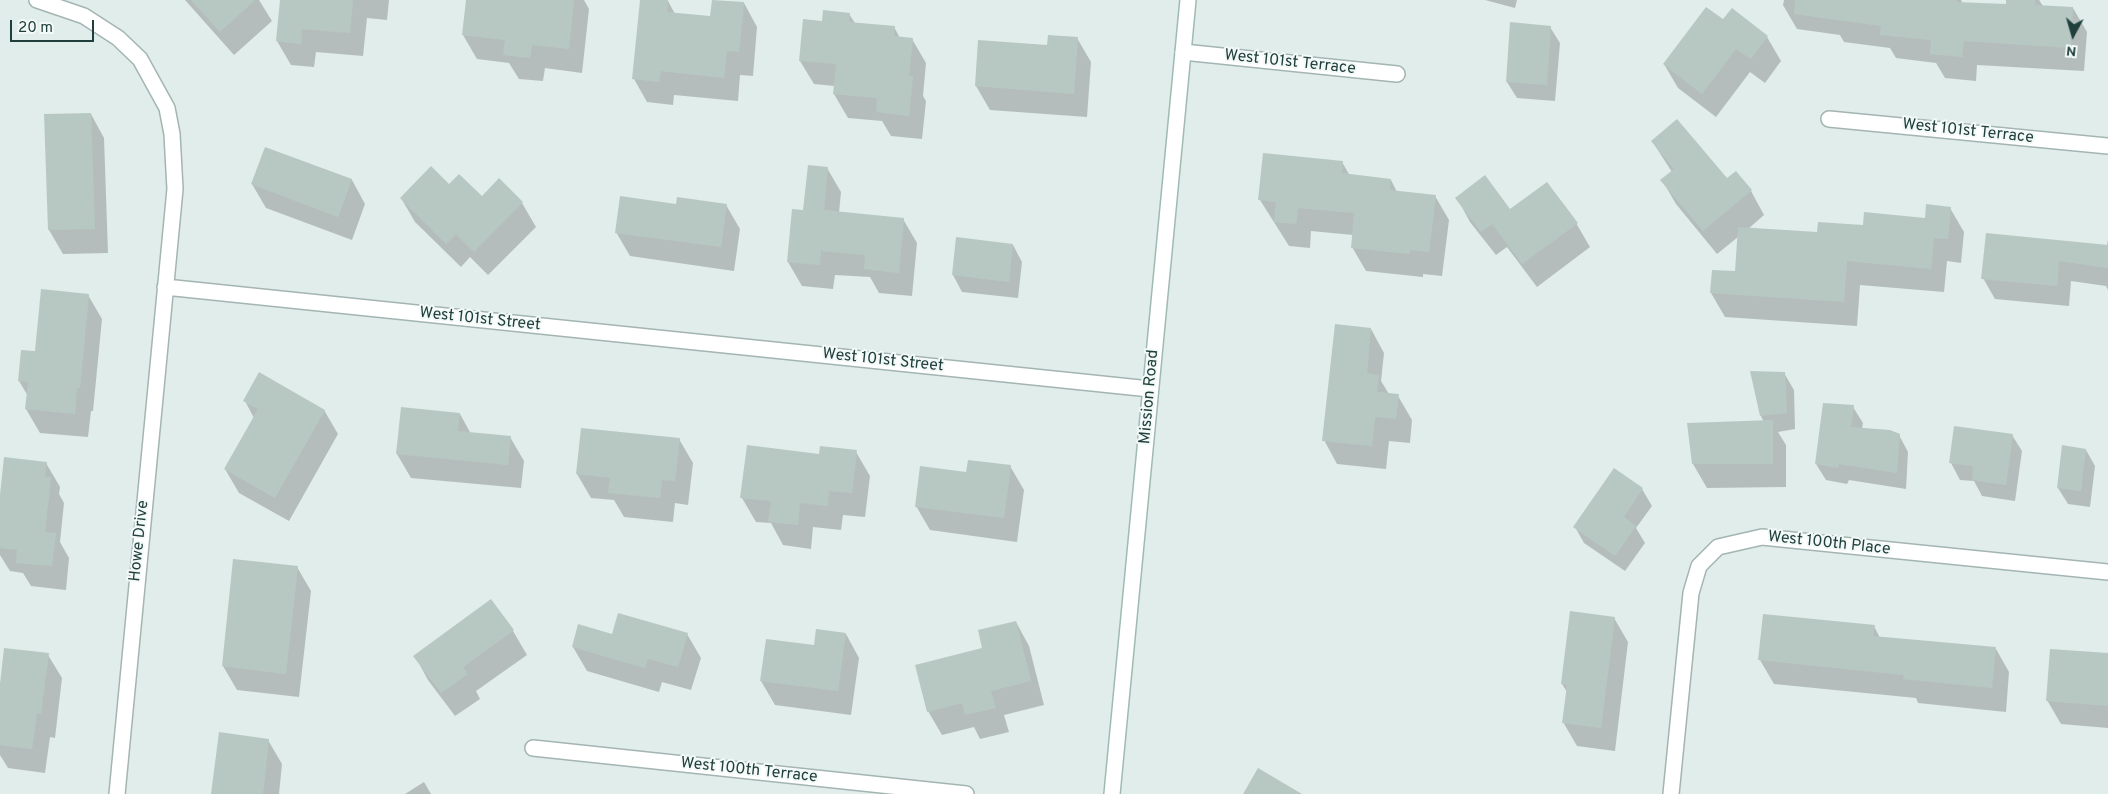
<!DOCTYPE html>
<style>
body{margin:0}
#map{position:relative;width:2108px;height:794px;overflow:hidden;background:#e1edea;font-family:Overpass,sans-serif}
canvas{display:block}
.north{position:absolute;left:2048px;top:10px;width:50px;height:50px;-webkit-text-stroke:4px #f2f9f7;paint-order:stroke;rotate:186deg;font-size:14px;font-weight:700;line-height:20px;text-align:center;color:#203f3c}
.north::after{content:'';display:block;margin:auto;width:18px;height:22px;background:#203f3c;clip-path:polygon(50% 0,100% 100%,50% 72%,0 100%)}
.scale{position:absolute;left:10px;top:20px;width:84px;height:22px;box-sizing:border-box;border:2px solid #203f3c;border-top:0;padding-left:6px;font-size:15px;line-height:18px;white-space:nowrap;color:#203f3c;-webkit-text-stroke:4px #f2f9f7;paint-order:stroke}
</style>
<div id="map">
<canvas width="2108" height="794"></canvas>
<div class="north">N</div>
<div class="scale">20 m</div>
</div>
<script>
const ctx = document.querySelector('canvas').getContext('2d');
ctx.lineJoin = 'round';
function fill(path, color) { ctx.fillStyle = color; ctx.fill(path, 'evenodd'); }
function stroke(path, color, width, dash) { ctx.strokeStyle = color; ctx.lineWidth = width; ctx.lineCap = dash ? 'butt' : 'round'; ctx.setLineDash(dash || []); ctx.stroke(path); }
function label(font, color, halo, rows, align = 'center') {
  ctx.font = font + ' Overpass,sans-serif'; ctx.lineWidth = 4; ctx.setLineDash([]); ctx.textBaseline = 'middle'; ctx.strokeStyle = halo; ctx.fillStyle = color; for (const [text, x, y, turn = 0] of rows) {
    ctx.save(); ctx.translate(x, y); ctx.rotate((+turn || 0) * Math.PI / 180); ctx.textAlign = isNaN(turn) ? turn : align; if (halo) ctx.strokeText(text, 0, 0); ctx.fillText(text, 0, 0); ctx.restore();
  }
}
fill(new Path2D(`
 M185 0H259L272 21 234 55Z
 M281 0H389L387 20 367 18 363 56 316 52 314 67 291 65 277 41Z
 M467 0H584L589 9 582 73 545 68 543 81 519 79 509 63 477 59 463 35Z
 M641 0 668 1 675 14 712 18 744 3 757 27 753 76 740 75 738 101 674 95 673 105 647 102 634 79Z
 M1485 0H1517L1515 8Z
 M1784 0H1961L1963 4 2007 5 2008 0H2039L2043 6 2073 8 2087 32 2084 71 1977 65 1976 81 1945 78 1936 63 1896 58 1890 48 1844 42 1840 35 1797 29 1783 5Z
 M849 14 855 23 894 27 900 38 912 39 926 63 923 96 926 101 922 139 891 136 882 121 848 118 834 94 835 86 814 84 800 61 823 23Z
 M1724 21 1767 37 1781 61 1765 83 1750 72 1716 117 1678 88 1664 64Z
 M1550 27 1560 43 1555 101 1517 98 1507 82Z
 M1077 38 1091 62 1087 117 990 110 976 86Z
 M91 114 104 138 108 253 63 254 49 230 45 115Z
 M1652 141 1751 191 1764 215 1748 229 1819 233 1926 219 1950 208 1964 232 1961 263 1947 261 1944 292 1860 285 1857 326 1725 317 1711 293 1713 271 1736 273 1738 237 1717 254 1676 204 1662 180 1672 172Z
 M266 148 352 180 365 204 352 240 266 208 252 184Z
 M1342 162 1350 176 1391 180 1397 192 1435 196 1449 220 1442 276 1423 274V277L1366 271 1352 247 1353 235 1311 231 1310 248 1289 246 1260 200Z
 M827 168 841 192 839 213 903 219 917 243 912 296 879 293 870 277 835 275 833 289 802 286 788 262 805 212Z
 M449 186 482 198 522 203 536 227 488 275 470 257 461 267 415 222 401 198Z
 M1457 198 1510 211 1576 223 1590 247 1537 287 1507 247 1496 255 1470 222Z
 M677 205H726L740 229 734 271 630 256 616 232Z
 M957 238 1013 245 1022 262 1018 298 962 292 953 275Z
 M2108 240V290L2106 286 2071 281 2069 306 1995 299 1983 278 2107 245Z
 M88 295 102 319 93 411H91L88 437 40 433 26 409 28 396 19 381 22 351 36 353Z
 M1371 329 1384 353 1381 381 1389 394 1398 396 1412 420 1410 443 1389 441 1386 469 1337 464 1324 440Z
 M1752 372 1784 373 1794 390 1795 429 1778 432 1786 445V487L1707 488 1693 464 1764 422 1761 416Z
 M245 401 324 410 338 434 289 521 239 493 225 469 254 418Z
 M1853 407 1863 423 1862 429 1899 435 1908 452 1906 489 1849 480 1847 484 1826 480 1816 464Z
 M460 414 471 434 510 437 524 461 521 488 411 478 397 454Z
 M2012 435 2022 451 2015 501 1982 496 1974 481 1960 480 1951 463Z
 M679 439 693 463 688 505 675 503 673 522 624 517 614 500 591 498 577 474Z
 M2086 450 2095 466 2090 507 2068 504 2058 488Z
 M856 452 870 476 865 517 843 515 841 530 813 527 811 549 783 545 771 523 756 522 742 498 821 455Z
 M46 463 60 487 59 494 64 503 60 542 69 558 66 590 31 586 23 573 10 571 0 555V499Z
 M1010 466 1024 490 1017 542 930 530 916 506 967 474Z
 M1614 470 1642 489 1652 506 1636 528 1645 543 1625 571 1584 543 1575 527Z
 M234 560 297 567 311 591 299 697 237 690 223 666Z
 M491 601 513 631 527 655 476 691 480 699 455 716 428 680 415 656Z
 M1614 618 1628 642 1615 751 1577 746 1563 722 1567 692 1562 684Z
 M1016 622 1029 646 1044 705 1004 715 1009 732 980 739 974 727 942 735 928 711 984 649Z
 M1874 626 1880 638 1996 649 2009 672 2006 712 1918 703 1916 698 1774 684 1760 660Z
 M687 634 701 658 691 690 662 682 659 692 587 671 573 647 613 636Z
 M846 634 859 658 851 715 775 705 761 681Z
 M48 655 62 678 55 738 50 737 45 773 8 768 0 755V694Z
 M2108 655V728L2061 724 2047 700Z
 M268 740 282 764 279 794H213Z
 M424 782 431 794H405Z`), '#0003');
fill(new Path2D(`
 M191 0H255L220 32Z
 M280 0H353L350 33 302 29 301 44 276 41Z
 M466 0H574L569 49 532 45 530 58 503 55 505 40 462 35Z
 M640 0H668L667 12 710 16 712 0 744 2 739 52 727 51 724 78 661 71 659 82 632 79Z
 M1795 0H1957V2L2006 4V0H2035V5L2073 7 2071 48 1964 41 1962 57 1930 54 1931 40 1880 35 1881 26 1794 14Z
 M1706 7 1723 19 1732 8 1768 36 1751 59 1736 49 1702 94 1663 64Z
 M823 10 850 13 849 22 895 26 894 36 913 38 909 76H913L909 116 876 112 877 98 833 94 836 64 799 61 803 19 822 21Z
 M1510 22 1551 26 1547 85 1506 82Z
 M1048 35 1078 37 1074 94 975 86 978 40 1047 45Z
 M91 113 95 229 48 230 44 114Z
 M1677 119 1727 178 1736 171 1752 190 1703 231 1660 180 1674 169 1651 141Z
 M265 147 352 179 338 217 251 184Z
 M1263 153 1343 161 1342 173 1391 179 1390 190 1436 195 1429 252 1410 250V254L1351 248 1354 213 1298 208 1296 224 1274 222 1276 202 1258 200Z
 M808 165 828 167 824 210 904 218 899 273 864 269 865 255 821 251 820 265 787 262 792 209 803 210Z
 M431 166 449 184 459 174 482 196 499 178 523 202 474 252 456 234 446 244 400 198Z
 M1485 175 1510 209 1547 182 1578 223 1522 264 1492 224 1481 232 1455 198Z
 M620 196 676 204 677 197 727 204 721 247 615 233Z
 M1926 204 1951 207 1948 239 1934 238 1931 269 1847 261 1844 302 1710 293 1712 270 1735 271 1738 227 1817 232 1818 222 1863 225 1864 212 1925 218Z
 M1986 233 2108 245V268L2059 261 2057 286 1981 279Z
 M956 237 1013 244 1009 282 952 275Z
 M41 289 89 294 80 388H77L75 414 25 409 28 382 18 381 21 350 35 351Z
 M1335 324 1371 328 1367 373 1379 375 1377 392 1399 394 1396 419 1375 417 1372 446 1322 441Z
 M1750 371 1785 372 1787 413 1760 416Z
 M259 372 325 410 275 498 224 469 258 409 243 401Z
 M1823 403 1854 405 1851 427 1890 430 1900 434 1897 473 1839 464 1838 468 1815 464Z
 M401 407 460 413 458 431 511 436 508 465 396 454Z
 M1773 420V464H1692L1687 423Z
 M1954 426 2013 434 2006 485 1972 480 1973 466 1949 463Z
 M581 428 680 438 675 481 662 480 660 498 608 493 610 478 576 474Z
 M747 445 819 454 820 446 857 450 852 493 829 491 828 506 800 503 798 525 768 522 771 501 740 498Z
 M2062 445 2086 449 2081 491 2057 488Z
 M4 457 47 462 45 477H51L45 532 56 533 52 566 16 563 17 550 0 548V495Z
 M968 460 1011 465 1004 518 915 507 920 466 966 472Z
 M1614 468 1643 488 1624 517 1636 526 1615 556 1573 527Z
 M233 559 298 566 286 674 222 666Z
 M491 599 514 630 463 667 468 674 441 693 413 656Z
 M1570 611 1615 617 1601 728 1562 723 1567 685 1561 684Z
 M618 613 688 633 678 667 648 659 645 668 572 647 578 624 612 634Z
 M1763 614 1875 625 1873 636 1996 647 1992 688 1903 679 1904 675 1758 660Z
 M1016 621 1031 681 991 691 996 708 965 715 962 703 927 712 915 665 982 648 978 630Z
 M816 629 846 633 838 691 760 681 766 639 814 645Z
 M4 648 49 653 41 714 37 713 32 749 0 745V684Z
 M2050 649 2108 653V706L2046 701Z
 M219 732 269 739 263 794H211Z
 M1258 768 1302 794H1243Z`), '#b7c8c3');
const street = new Path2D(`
 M37 0 84 16 118 38 140 59 167 108 172 134 175 189 117 794
 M1183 52 1397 74
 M1829 119 2108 146
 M165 287 1150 389
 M533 748 966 794
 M1671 794 1691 593 1699 566 1718 547 1762 537 2108 572`);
const secondary = new Path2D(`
 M1112 794 1188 0`);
stroke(street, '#a3b5b2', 18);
stroke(secondary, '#9fbab4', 18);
stroke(street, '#fff', 15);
stroke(secondary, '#fff', 15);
label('16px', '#203f3c', '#f2f9f7', [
 ["West 101st Terrace",1290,63,6],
 ["West 101st Terrace",1968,132,6],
 ["West 101st Street",480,320,6],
 ["West 101st Street",883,361,6],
 ["Mission Road",1150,397,-85],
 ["Howe Drive",140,541,-84],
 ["West 100th Place",1829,544,6],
 ["West 100th Terrace",749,771,6]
]);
</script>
